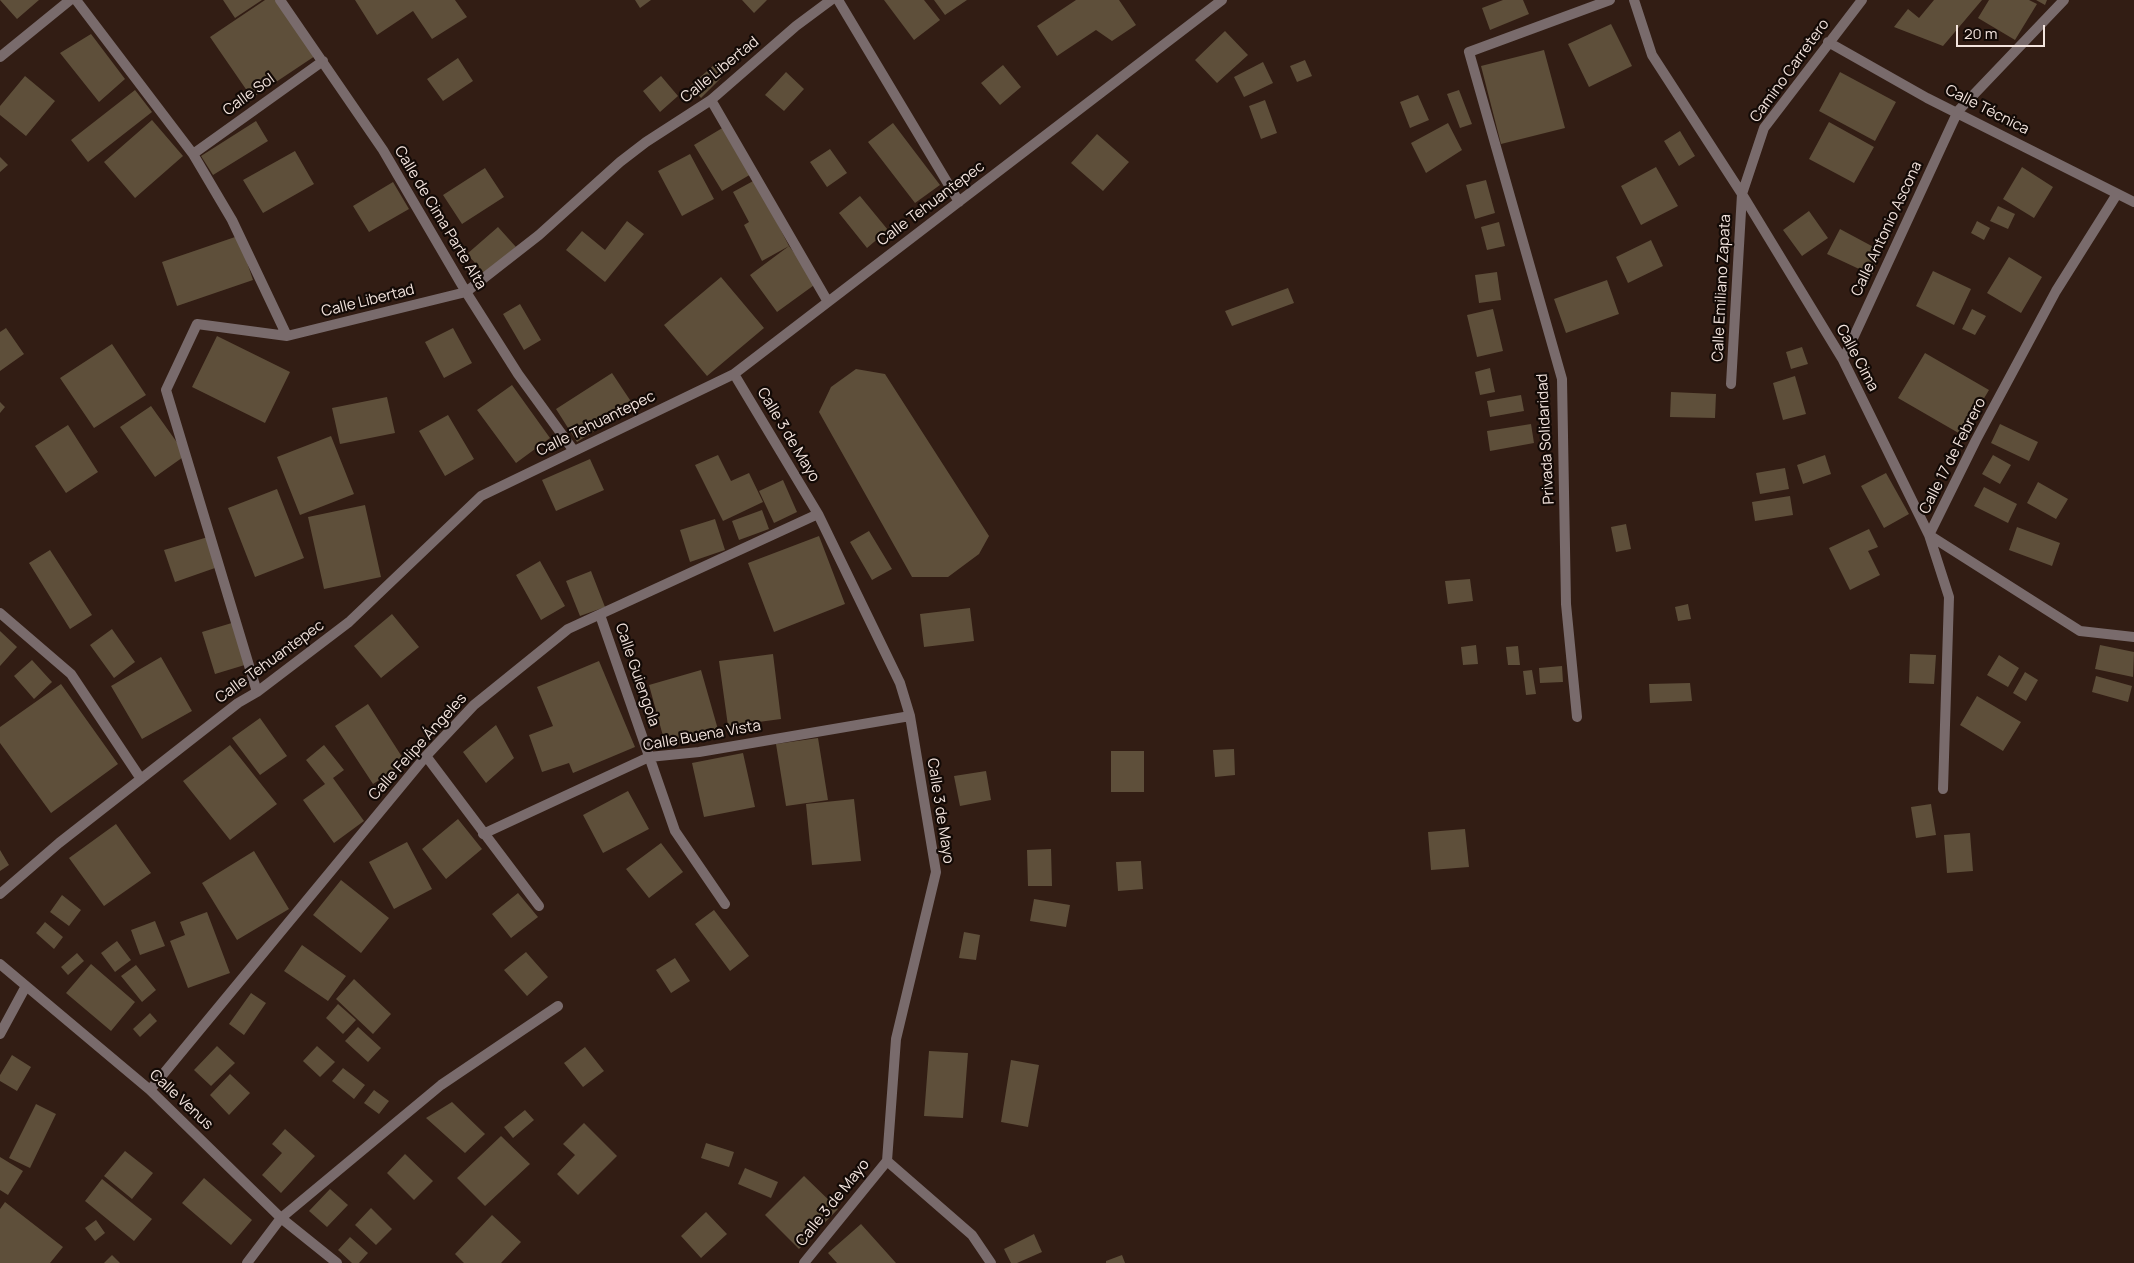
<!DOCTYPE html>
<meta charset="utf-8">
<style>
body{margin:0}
#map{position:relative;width:2134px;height:1263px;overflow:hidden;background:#321d14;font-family:Manrope,sans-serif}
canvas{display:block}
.scale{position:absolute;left:1956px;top:25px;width:89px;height:22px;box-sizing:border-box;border:2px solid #f3e4de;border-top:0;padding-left:6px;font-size:15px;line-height:18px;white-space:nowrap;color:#f3e4de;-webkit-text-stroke:4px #130a06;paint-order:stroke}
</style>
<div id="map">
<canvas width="2134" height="1263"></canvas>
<div class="scale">20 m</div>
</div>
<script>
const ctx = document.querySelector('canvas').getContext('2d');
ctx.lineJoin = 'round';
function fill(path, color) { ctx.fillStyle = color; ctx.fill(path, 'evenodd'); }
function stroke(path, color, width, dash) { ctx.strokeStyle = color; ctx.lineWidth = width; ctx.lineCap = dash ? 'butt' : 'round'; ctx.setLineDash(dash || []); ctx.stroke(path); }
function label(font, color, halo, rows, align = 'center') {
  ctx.font = font + ' Manrope,sans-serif'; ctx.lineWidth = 4.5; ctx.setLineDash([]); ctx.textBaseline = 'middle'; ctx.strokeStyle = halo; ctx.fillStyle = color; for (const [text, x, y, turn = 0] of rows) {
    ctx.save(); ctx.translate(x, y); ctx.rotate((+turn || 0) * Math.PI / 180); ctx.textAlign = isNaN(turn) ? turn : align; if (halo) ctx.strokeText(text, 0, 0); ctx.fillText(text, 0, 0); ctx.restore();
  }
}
fill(new Path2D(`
 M0 0H39L17 19Z
 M223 0H262L235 18Z
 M265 0H277L315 56 252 98 210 37Z
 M355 0H455L467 17 432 39 413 11 377 35Z
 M635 0H651L640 8Z
 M742 0H767L754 13Z
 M884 0H924L940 20 914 40Z
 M934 0H967L945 15Z
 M1076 0H1119L1136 25 1112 41 1096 30 1057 56 1037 26Z
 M1503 0H1523L1529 14 1490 30 1482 8Z
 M1934 0H1982L1943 46 1894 27 1908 9 1919 18Z
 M1989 0H2029L2037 4 2015 40 1978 18Z
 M2036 0H2047L2045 5Z
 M1611 24 1632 66 1589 87 1568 44Z
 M1225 31 1248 55 1217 83 1195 60Z
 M91 34 125 79 99 102 60 53Z
 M1544 50 1565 128 1501 144 1481 66Z
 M458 58 473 81 443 101 427 79Z
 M1305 60 1312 76 1297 82 1290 66Z
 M1263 62 1273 83 1244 97 1234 77Z
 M714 65 721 78 701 98 690 86Z
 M1003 65 1021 87 1000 105 981 83Z
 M786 72 804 89 784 111 765 95Z
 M1840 72 1896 102 1875 141 1819 111Z
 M25 76 55 101 26 136 0 115V106Z
 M661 76 678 96 660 112 643 91Z
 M135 90 152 112 88 162 71 140Z
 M1459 90 1472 124 1460 128 1447 94Z
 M1418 95 1429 120 1410 128 1400 102Z
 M1265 100 1277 133 1261 139 1249 106Z
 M152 120 183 156 135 198 104 162Z
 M256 121 268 141 213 175 201 156Z
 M1829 122 1874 147 1854 183 1809 159Z
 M893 123 940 185 915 203 868 142Z
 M1448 123 1462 150 1426 173 1411 143Z
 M724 127 753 173 722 191 694 145Z
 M1680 131 1695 156 1679 166 1664 141Z
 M1097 134 1129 162 1103 191 1071 163Z
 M830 149 847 173 827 187 810 162Z
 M295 151 314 184 263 213 243 180Z
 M690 154 714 199 682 216 658 171Z
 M0 157 8 165 0 172Z
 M1656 167 1678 206 1641 225 1621 186Z
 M2022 167 2053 187 2034 218 2003 199Z
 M485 168 504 197 462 224 443 195Z
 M755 180 789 246 762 261 744 225 749 222 733 192Z
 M1486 180 1495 213 1475 219 1466 185Z
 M393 182 409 209 369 232 353 206Z
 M860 196 888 230 867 248 839 213Z
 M1998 206 2015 214 2008 229 1990 221Z
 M1809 211 1828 238 1802 256 1783 230Z
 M627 221 644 234 605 282 566 250 582 231 605 250Z
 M1977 221 1990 228 1984 240 1971 233Z
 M1499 222 1505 246 1487 250 1481 227Z
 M498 227 516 247 485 274 467 254Z
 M1840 229 1881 251 1872 275 1827 254Z
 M238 236 253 280 177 306 162 262Z
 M1651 240 1663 266 1628 283 1616 257Z
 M789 246 817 283 777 312 750 275Z
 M2009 257 2042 277 2021 313 1987 293Z
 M1933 271 1971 289 1954 325 1916 306Z
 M1497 272 1501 300 1479 303 1475 275Z
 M721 277 764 328 707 376 664 325Z
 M1607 280 1619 314 1566 333 1554 299Z
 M1288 288 1294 303 1232 326 1225 311Z
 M520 304 541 340 524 350 503 314Z
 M1493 309 1503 351 1477 357 1467 315Z
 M1972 309 1986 316 1975 335 1962 329Z
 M6 328 24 354 0 371V332Z
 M453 328 472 363 444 378 425 342Z
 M217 336 290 372 265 423 192 387Z
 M112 344 146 395 94 428 60 378Z
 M1802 347 1808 364 1791 369 1786 352Z
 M1925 353 1989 390 1962 435 1898 398Z
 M1490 368 1495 392 1480 395 1475 372Z
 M856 369 885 374 989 536 979 554 948 577H912L819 412 831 387Z
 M612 373 634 406 577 442 556 409Z
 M1795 376 1806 414 1783 420 1773 383Z
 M512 385 550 438 516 463 477 410Z
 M1671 392 1716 394 1715 418 1670 417Z
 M1521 395 1524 411 1490 417 1487 401Z
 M387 397 395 433 340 444 332 408Z
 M0 402 5 407 0 413Z
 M151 406 186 455 155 477 120 427Z
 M448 415 474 459 445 476 419 431Z
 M1531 424 1534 443 1490 451 1487 431Z
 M2000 424 2038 442 2029 461 1991 443Z
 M68 425 98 472 66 493 35 446Z
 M331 436 354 494 300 515 277 457Z
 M718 455 731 481 749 473 763 502 723 521 695 465Z
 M1825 455 1831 474 1803 484 1797 465Z
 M1993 455 2011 465 2000 484 1982 474Z
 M590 459 604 490 556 511 542 480Z
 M1785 468 1789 489 1760 494 1756 473Z
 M1886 473 1909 514 1884 528 1861 486Z
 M783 480 797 512 774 523 759 491Z
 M2038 482 2068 499 2056 519 2027 503Z
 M1984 487 2017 504 2008 523 1974 506Z
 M277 489 304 558 255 577 228 508Z
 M1790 496 1793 515 1755 521 1752 502Z
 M365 505 381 577 324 589 308 517Z
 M762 510 769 529 739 540 732 521Z
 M715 519 725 550 690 562 680 530Z
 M1626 524 1631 549 1616 552 1611 527Z
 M2017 527 2060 543 2052 566 2009 550Z
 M1869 529 1878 547 1868 551 1880 575 1850 590 1829 548Z
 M869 531 892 569 872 580 850 542Z
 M819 536 845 604 774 632 748 563Z
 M208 537 215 568 175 582 164 550Z
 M50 550 92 615 70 629 29 563Z
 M540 561 565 606 541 620 516 575Z
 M591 571 605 607 580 616 566 581Z
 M1470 579 1473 601 1448 604 1445 581Z
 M1688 604 1691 619 1678 621 1675 607Z
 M970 608 974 641 924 647 920 614Z
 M392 614 419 647 381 678 354 646Z
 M235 622 248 664 215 674 202 632Z
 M112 629 135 662 114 678 90 645Z
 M0 631 17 647 0 666Z
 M1476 645 1478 664 1463 665 1461 647Z
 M2100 645 2134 652 2133 677 2095 669Z
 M1518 646 1520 665H1508L1506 647Z
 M773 654 781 719 728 726 719 661Z
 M1910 654 1936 655 1934 684 1909 683Z
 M1999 655 2019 668 2008 687 1987 675Z
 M161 657 192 711 142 739 111 686Z
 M32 660 52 682 34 699 14 676Z
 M599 661 635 747 573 773 569 763 542 772 529 735 553 726 537 687Z
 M1562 666 1563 682 1540 683 1539 668Z
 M701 670 719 733 666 747 649 685Z
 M1532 670 1536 694 1526 695 1523 671Z
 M2025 672 2038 680 2026 701 2013 693Z
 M2096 676 2132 686 2128 702 2092 692Z
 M1690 683 1692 701 1650 703 1649 684Z
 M61 684 118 764 51 813 0 743V727Z
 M1977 696 2021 722 2003 751 1960 725Z
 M368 704 406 763 373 784 335 726Z
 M260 718 287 756 260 775 232 738Z
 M496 725 514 758 486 783 463 752Z
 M818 738 828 800 786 806 776 744Z
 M230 745 277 804 230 840 183 781Z
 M324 745 344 770 333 778 364 821 334 843 303 800 325 784 306 760Z
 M1234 749 1235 775 1215 777 1213 750Z
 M1111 751H1144V792H1111Z
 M743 753 755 807 704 817 692 763Z
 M986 771 991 800 960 806 954 776Z
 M628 791 649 829 603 853 583 815Z
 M854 799 861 861 812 865 806 804Z
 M1931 804 1936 835 1916 838 1911 807Z
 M458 819 482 849 446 879 422 849Z
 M116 824 151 873 104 906 69 858Z
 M1465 829 1469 867 1431 870 1428 832Z
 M1970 833 1973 871 1947 873 1944 835Z
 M407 842 432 889 394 909 369 862Z
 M661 843 683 872 649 898 626 869Z
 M1051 849 1052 886H1028L1027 850Z
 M0 850 9 865 0 871Z
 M254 851 289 909 237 940 202 883Z
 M1141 861 1143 889 1118 891 1116 862Z
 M341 880 389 918 361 953 313 915Z
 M518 893 538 917 511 938 492 914Z
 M62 895 81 910 69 926 50 912Z
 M1034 899 1070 905 1066 927 1030 921Z
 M714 910 749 956 730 971 695 924Z
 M207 912 230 973 188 988 170 941 185 935 180 922Z
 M155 921 165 946 140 955 131 930Z
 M45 922 63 937 54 949 36 933Z
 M964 932 980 935 976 960 959 958Z
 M117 941 131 960 115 972 101 953Z
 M302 945 346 976 328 1001 284 971Z
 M526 952 548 977 527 996 504 970Z
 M77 953 84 961 68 975 61 967Z
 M675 958 690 981 671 993 656 970Z
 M91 964 135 1002 111 1031 66 993Z
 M136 965 156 990 142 1002 121 976Z
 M354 979 391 1014 373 1034 336 999Z
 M251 993 266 1003 244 1035 229 1024Z
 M338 1004 356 1020 343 1034 326 1018Z
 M150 1013 157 1021 140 1037 133 1029Z
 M358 1027 381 1048 368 1062 345 1041Z
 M217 1046 235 1063 211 1086 194 1070Z
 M317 1046 335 1062 320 1077 303 1061Z
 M585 1047 604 1071 583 1087 564 1063Z
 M929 1051 968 1053 963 1118 924 1116Z
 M12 1055 31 1067 17 1091 0 1081V1075Z
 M1011 1060 1039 1065 1028 1127 1001 1122Z
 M343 1068 365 1085 354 1099 332 1081Z
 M230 1074 250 1093 229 1115 210 1095Z
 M374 1090 389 1101 379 1114 364 1103Z
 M452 1102 485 1134 465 1153 426 1118Z
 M36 1104 56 1114 30 1168 9 1158Z
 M525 1110 534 1120 513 1138 504 1127Z
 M584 1123 617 1156 578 1195 557 1174 575 1155 563 1144Z
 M285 1129 315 1156 281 1193 262 1175 282 1153 272 1144Z
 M501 1136 530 1164 485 1206 457 1178Z
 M706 1143 734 1152 729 1167 701 1158Z
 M125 1151 153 1173 132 1199 104 1176Z
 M405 1154 433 1181 414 1200 387 1173Z
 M0 1157 23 1171 8 1195 0 1190Z
 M745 1168 778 1182 771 1198 738 1184Z
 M804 1176 838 1209 799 1249 765 1215Z
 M204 1178 252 1220 231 1245 182 1203Z
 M102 1179 152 1219 134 1241 85 1201Z
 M330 1189 348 1205 327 1227 309 1211Z
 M5 1202 63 1247 50 1263H0V1209Z
 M371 1208 392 1229 376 1245 355 1225Z
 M706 1212 727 1234 701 1258 681 1236Z
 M492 1215 521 1242 501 1263H464L455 1254Z
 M96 1220 105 1233 95 1241 85 1228Z
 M861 1224 896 1263H837L828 1253Z
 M1034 1234 1042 1252 1017 1263H1011L1004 1249Z
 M350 1237 368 1253 359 1263H352L338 1250Z
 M112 1255 120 1263H104Z
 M1122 1255 1125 1263H1106V1261Z`), '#5e4f3a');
stroke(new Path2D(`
 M76 0 193 154 232 220 287 336
 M280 0 383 150 466 292 518 374 574 451
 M838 0 959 202
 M1634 0 1652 55 1742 194 1843 360 1929 535 2080 631 2134 637
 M1828 42 1927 98 2134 202
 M0 57 70 0
 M711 100 828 302
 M193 154 323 61
 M1843 360 1958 111 2064 0
 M734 374 818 514 900 683 910 716 936 872 896 1039 887 1161 804 1263
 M1731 384 1742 194 1764 128 1862 0
 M0 613 71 674 141 779
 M600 615 675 831 725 904
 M257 692 166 390 197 324 287 336 466 292 539 235 620 162 646 142 711 100 796 26 831 0
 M1577 717 1566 604 1562 379 1469 52 1610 0
 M426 756 539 906
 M1943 789 1949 597 1929 535 1976 440 2056 291 2117 194
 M483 834 649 757 699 752 910 716
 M0 894 59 843 238 703 257 692 349 622 481 496 734 374 1222 0
 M0 964 150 1090 281 1218 337 1263
 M0 1034 26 986
 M150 1090 426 756 474 705 568 629 818 514
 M887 1161 972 1235 991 1263
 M247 1263 281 1218 441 1085 558 1006`), '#796b6c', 10);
label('15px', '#f3e4de', '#130a06', [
 ["Calle Libertad",720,70,-39],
 ["Camino Carretero",1790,71,-54],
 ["Calle Sol",249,95,-36],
 ["Calle Técnica",1987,110,27],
 ["Calle Tehuantepec",931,204,-37],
 ["Calle de Cima Parte Alta",440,218,59],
 ["Calle Antonio Ascona",1887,229,-65],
 ["Calle Emiliano Zapata",1722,288,-87],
 ["Calle Libertad",368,301,-14],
 ["Calle Cima",1857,358,62],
 ["Calle Tehuantepec",596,424,-26],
 ["Calle 3 de Mayo",788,435,59],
 ["Privada Solidaridad",1546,439,-93],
 ["Calle 17 de Febrero",1953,456,-63],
 ["Calle Tehuantepec",270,662,-36],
 ["Calle Guiengola",637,675,71],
 ["Calle Buena Vista",702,736,-10],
 ["Calle Felipe Ángeles",418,747,-48],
 ["Calle 3 de Mayo",940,811,81],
 ["Calle Venus",181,1100,43],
 ["Calle 3 de Mayo",833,1203,-51]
]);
</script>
